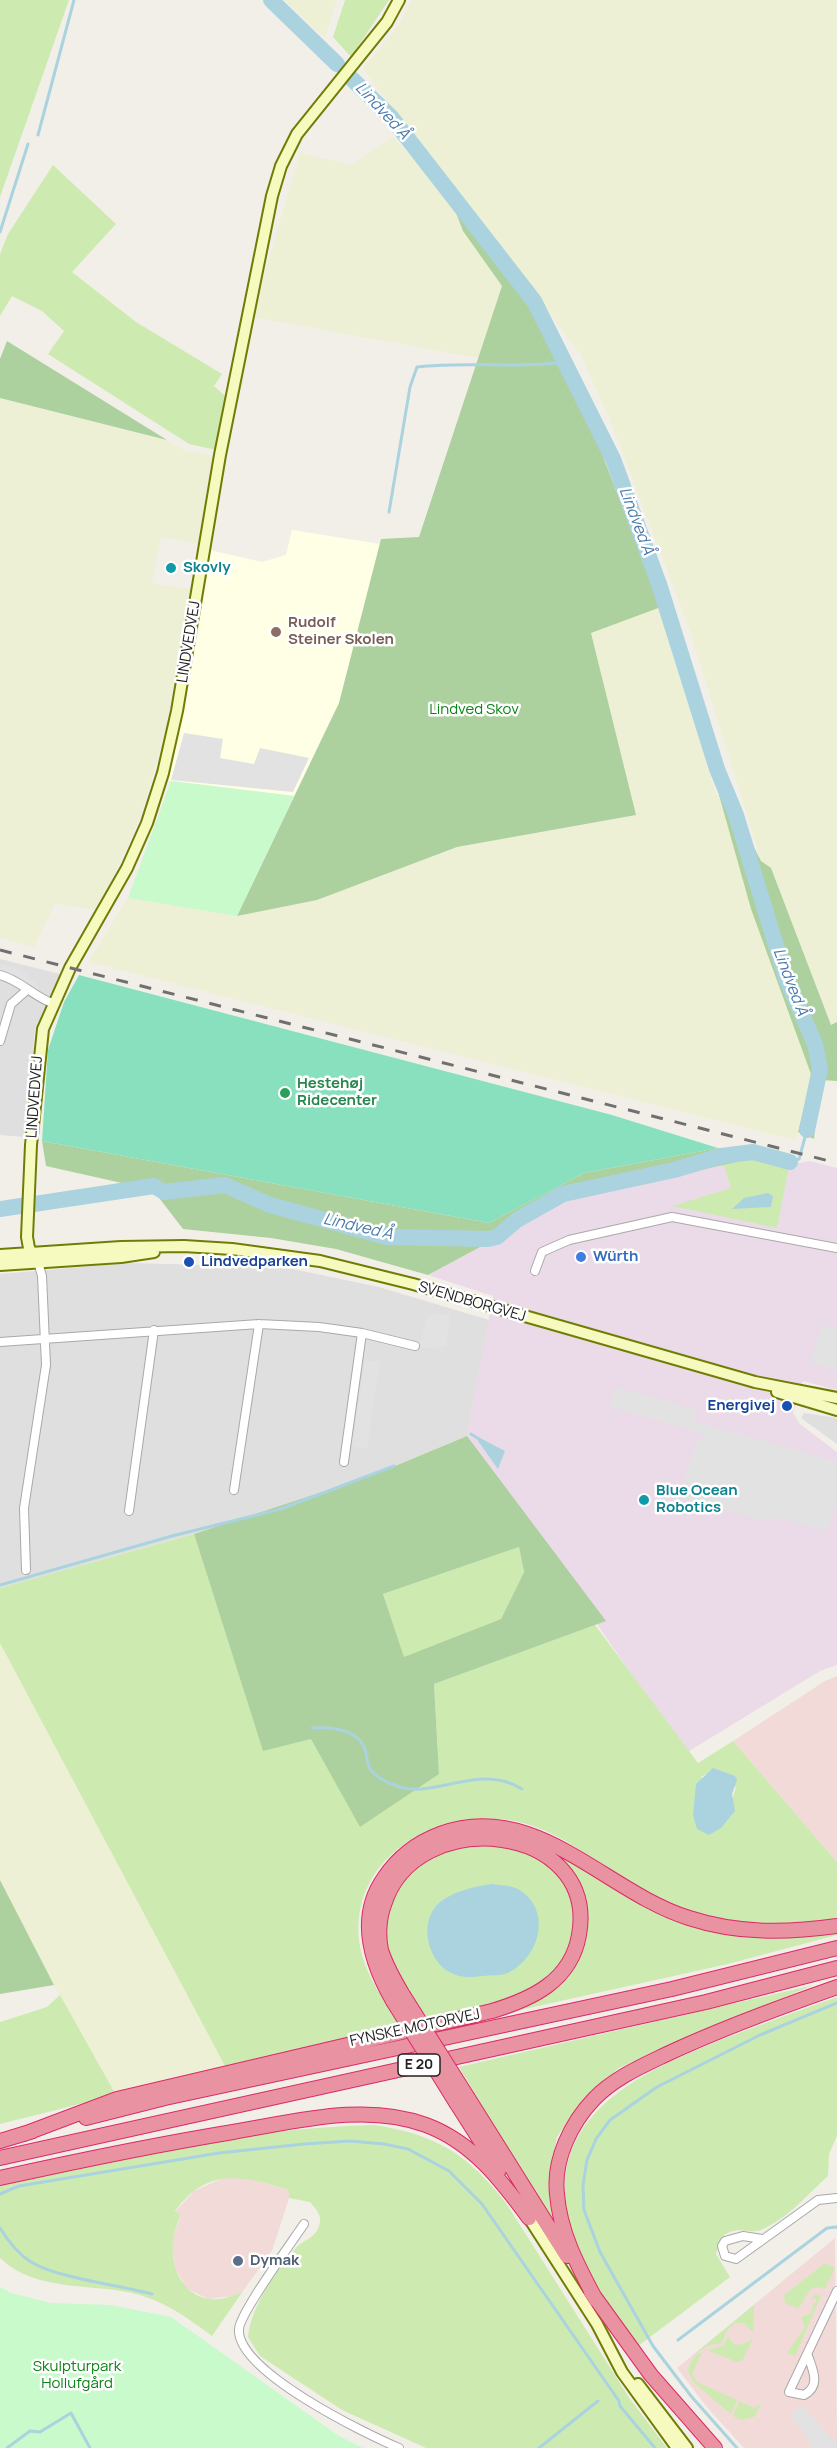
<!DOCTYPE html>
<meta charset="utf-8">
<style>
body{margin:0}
canvas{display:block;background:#f2efe9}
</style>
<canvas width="837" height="2448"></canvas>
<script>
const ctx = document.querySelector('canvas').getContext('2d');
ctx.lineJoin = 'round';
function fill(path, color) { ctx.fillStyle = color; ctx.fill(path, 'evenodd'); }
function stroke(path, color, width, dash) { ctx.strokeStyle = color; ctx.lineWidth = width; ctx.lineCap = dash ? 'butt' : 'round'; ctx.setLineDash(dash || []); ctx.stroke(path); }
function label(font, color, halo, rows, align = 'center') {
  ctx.font = font + ' Manrope,sans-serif'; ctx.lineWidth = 5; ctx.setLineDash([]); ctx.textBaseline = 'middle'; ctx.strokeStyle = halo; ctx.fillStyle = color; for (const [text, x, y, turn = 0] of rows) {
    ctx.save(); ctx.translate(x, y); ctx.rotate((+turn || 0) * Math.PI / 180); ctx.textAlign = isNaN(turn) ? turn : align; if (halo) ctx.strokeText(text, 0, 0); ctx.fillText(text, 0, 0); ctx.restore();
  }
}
fill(new Path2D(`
 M0 959 60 974 35 1029 25 1137 0 1135Z
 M130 1263 283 1267 379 1287 489 1320 467 1436 371 1476 233 1523 0 1588V1274Z
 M804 1413 837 1418V1444L801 1418Z`), '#e0dfdf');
fill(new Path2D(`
 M837 1676V1862L733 1741 825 1681Z
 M226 2177 246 2178 289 2190V2198L272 2251 243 2291 233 2296 208 2299 186 2288 175 2267 171 2242 181 2215 175 2212 194 2191Z
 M835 2238 837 2448H744L706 2406 677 2368Z`), '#f2dad9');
fill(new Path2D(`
 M749 1159 789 1165 810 1161 837 1168V1390L803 1381 793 1413 800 1424 837 1452V1665L820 1671 686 1753 467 1436 493 1296 428 1275 564 1202Z`), '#ebdbe8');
fill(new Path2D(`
 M292 530 380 544 339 703 294 796 166 780 178 736 209 550 262 562 286 555Z`), '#ffffe5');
fill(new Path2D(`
 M284 0H337L325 38Z
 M412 0H837V1022L831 1025 771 868 761 861 689 628 610 420 581 355 363 69 398 26Z
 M392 136 451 200 463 231 502 286 478 358 252 317 300 153 352 165Z
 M0 398 167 440 186 451 215 456 199 544 161 537 152 583 190 589 165 736 139 821 98 910 55 904 34 947 0 938Z
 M661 607 716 795H719L751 909 812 1077 798 1132 794 1140 88 962 128 898 237 916 317 900 457 847 636 815 591 632Z
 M0 1643 225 2066 116 2095 54 1985 0 1880Z`), '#eef0d5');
fill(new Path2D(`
 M0 0H69L0 197Z
 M345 0H389L351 57 333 37Z
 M53 165 116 224 72 272 136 322 222 374 214 386 225 396 216 450 189 444 48 354 64 331 42 311 12 296 0 316V254L8 234Z
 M753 1152 790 1162 777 1228 672 1206 731 1188 721 1156Z
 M194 1534 263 1750 311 1739 439 1774 434 1684 595 1625 698 1763 733 1741 837 1862V1919C766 1932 688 1920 627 1881 593 1860 559 1831 519 1822 443 1805 351 1853 359 1940 363 1972 383 1999 400 2025L225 2066 0 1643V1588ZM710 1772 736 1787 732 1800 701 1777Z
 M519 1547 524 1572 501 1619 404 1658 383 1594Z
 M476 1843C501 1846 523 1848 545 1862 587 1889 580 1958 542 1984 509 2007 463 2011 424 2019L393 1970 384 1942 386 1912 398 1883 439 1852Z
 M560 1853 690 1924 837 1930V1935L728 1964 520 2010 560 1983 585 1932 557 1858Z
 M814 1985 687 2037 619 2068 579 2104 557 2137 548 2186 555 2227 459 2067Z
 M60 1995 116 2095 0 2124V2022L47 2007Z
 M837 1997V2136L829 2154 828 2176C808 2194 788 2218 763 2229 749 2236 740 2224 723 2236L716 2254 730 2277 638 2346C615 2314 579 2264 569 2225 543 2118 636 2074 718 2041 757 2026 797 2011 837 1997Z
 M374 2125C435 2134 468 2154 506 2203L630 2399 667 2448H426L342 2410 260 2356 248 2337C251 2307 276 2270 296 2248 304 2239 315 2239 319 2226 323 2216 316 2209 310 2202L289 2198V2190C242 2176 208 2166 175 2211L181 2215C157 2262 188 2321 243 2291L212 2336C189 2319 169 2304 140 2295 94 2282 38 2294 0 2258V2185C121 2155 249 2128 374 2125Z
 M825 2263 835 2268 825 2289C807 2282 808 2299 798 2308L785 2303 784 2295Z
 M815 2294 821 2296 795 2356 787 2353 805 2327 801 2317 812 2313 813 2304 817 2302 815 2298 810 2300Z
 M754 2305 753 2332 744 2323H735L727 2330 722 2343 707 2346 691 2357Z
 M728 2335C733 2350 745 2345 754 2337L742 2361 737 2362 706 2350 701 2354 692 2374 697 2382 737 2400 731 2414 693 2382 688 2371C692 2349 709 2352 724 2345Z
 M739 2401 754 2408 762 2403 754 2417 740 2420 733 2416Z`), '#cdebb0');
fill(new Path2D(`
 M460 195 544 303 661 607 591 633 636 815 457 847 317 900 237 916 339 703 381 539 419 537 502 286 463 231 451 200Z
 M7 341 167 440 0 398V359Z
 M726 793 761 861 771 868 831 1025 837 1022V1081L820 1080 814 1139 798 1132 812 1077 751 909 719 795Z
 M42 1141 489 1223 584 1173 718 1148 749 1159 564 1202 428 1275 336 1249 271 1238 183 1229 153 1190 46 1166Z
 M467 1436 606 1621 434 1684 439 1774 360 1827 311 1739 263 1751 194 1534 371 1476ZM519 1547 524 1572 501 1619 404 1657 383 1594Z
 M0 1880 54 1985 0 1994Z`), '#add19e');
fill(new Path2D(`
 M171 781 294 796 237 916 128 898Z
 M0 2287 11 2293 51 2303 111 2305 171 2317 339 2436 363 2448H0Z`), '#c8facc');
fill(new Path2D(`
 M79 975 612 1115 718 1148 584 1173 489 1223 42 1141 48 1050 64 1002Z`), '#88e0be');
fill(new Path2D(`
 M184 733 223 739 220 758 254 764 260 748 309 758 293 792 171 780Z
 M0 964 16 968 26 974 39 987 36 993 17 977 0 972Z
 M438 1314 450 1316 446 1347 419 1348 426 1320 430 1315Z
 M822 1324 837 1329V1370L811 1362Z
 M365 1360 380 1362 367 1448 352 1447Z
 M616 1387 696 1410 693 1421 837 1462V1500L827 1531 778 1517 770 1522 679 1497 697 1439 702 1440 703 1436 701 1433 610 1407Z
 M802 2405 834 2442 837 2440V2448H811L809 2440 790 2416Z`), '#e2e2e2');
fill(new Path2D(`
 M768 1193 773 1196 771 1207 732 1209 744 1198Z
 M480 1438 505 1451 498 1469 478 1441Z
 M713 1768 735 1776 737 1780 732 1794 735 1811 721 1828 709 1835 697 1829 693 1815 696 1784Z
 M491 1884C499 1885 510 1885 518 1889 552 1909 541 1955 510 1972 503 1976 491 1975 483 1976 473 1977 465 1978 456 1975 428 1966 417 1923 439 1903 453 1891 473 1887 491 1884Z`), '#aad3df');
stroke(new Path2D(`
 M38 135 74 0
 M0 232 28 144
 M389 512 410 387 417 367C467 361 518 369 566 362
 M790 1162 799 1159 807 1130
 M471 1434 479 1439
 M0 1585 172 1536 281 1509 394 1466
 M312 1728C330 1727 355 1728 364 1747 368 1755 366 1762 370 1769 376 1778 388 1783 397 1786 433 1800 480 1762 522 1789
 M0 2194 19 2186 219 2153 304 2144 350 2141 384 2144 408 2149 449 2171 482 2204 619 2401 620 2406 655 2448
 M0 2228C8 2241 18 2254 31 2262 57 2278 119 2285 152 2294
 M678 2340 827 2228 837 2227
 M7 2448 30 2431 40 2432 71 2413 90 2448
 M539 2448 598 2401
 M737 2448 691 2396 653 2346 600 2252 584 2210 583 2185 587 2160 596 2139 610 2120 657 2087 760 2035 837 2003`), '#aad3df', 3);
stroke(new Path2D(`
 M271 0 337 64
 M352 79 391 117 534 301 613 459 659 584 717 769 736 815 786 978 815 1044 820 1069 807 1130
 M0 1209 154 1186 164 1192 225 1185 270 1205 387 1237 488 1239 497 1237 517 1220 563 1194 674 1170 721 1156 753 1152 790 1162`), '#aad3df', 16);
const street = new Path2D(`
 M0 975C20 980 33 996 52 1003
 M0 1041 11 1004 27 990
 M535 1271 542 1252 569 1240 672 1217 837 1248
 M0 1342 259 1324 319 1327 362 1333 415 1346
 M344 1462 362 1333
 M234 1490 259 1324
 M129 1511 154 1330
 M26 1570 24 1508 46 1365 42 1276 38 1262
 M304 2224C292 2242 240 2313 239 2329 236 2371 364 2433 399 2448
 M762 2239 743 2236 725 2241 722 2246 725 2256 736 2259 818 2200 837 2198
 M808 2356C813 2370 821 2386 804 2395L789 2392 837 2291`);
const secondary = new Path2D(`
 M0 1255 121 1247 184 1246 232 1249 320 1261 413 1284 755 1382 837 1398
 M38 1262 29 1248 27 1237 31 1145 43 1029 70 968 127 868 147 823 163 773 177 711 220 455 272 196 281 166 297 134 387 22 399 0
 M0 1265 121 1257 154 1252
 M777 1392 837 1410
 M529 2218 597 2324 622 2372 677 2448
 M638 2384 687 2448`);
const highway = new Path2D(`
 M393 2001C371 1963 356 1918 384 1878 398 1857 416 1843 440 1834 536 1799 605 1892 689 1918 738 1934 787 1933 837 1926
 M468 2098 567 2256
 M457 2104 499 2170
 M86 2118 165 2098 672 1989 837 1948
 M24 2134 117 2099 492 2011C532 1999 571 1981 579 1935 599 1823 415 1803 384 1905 379 1918 378 1936 381 1950 386 1966 394 1980 403 1995
 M0 2141 33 2131
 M0 2158 706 2002 837 1968
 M0 2178C77 2161 154 2145 233 2132 294 2122 365 2102 426 2125 472 2142 501 2180 529 2218
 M591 2292 651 2375 715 2448
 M596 2300C578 2266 560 2233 557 2194 553 2160 571 2123 594 2099 614 2078 642 2066 667 2054 722 2028 780 2007 837 1987`);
stroke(street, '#a9a9a9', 10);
stroke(secondary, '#707d05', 14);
stroke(highway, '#dc2a67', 16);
stroke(street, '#fff', 8);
stroke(secondary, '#f7fabf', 10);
stroke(highway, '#e892a2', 14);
stroke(new Path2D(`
 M0 950 837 1163`), '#707070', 3, [12, 12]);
const highwayBridge = new Path2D(`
 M403 1995 468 2098
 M393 2001 457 2104`);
stroke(highwayBridge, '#dc2a67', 16, []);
stroke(highwayBridge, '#e892a2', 14);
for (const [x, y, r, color] of [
 [171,568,6,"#0f9aa8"],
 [276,632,6,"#8d6e63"],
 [285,1093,6,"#2e9e5b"],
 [581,1257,6,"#3f7fe0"],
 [189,1262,6,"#1a4fb4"],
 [787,1406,6,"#1a4fb4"],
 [644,1500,6,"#0f9aa8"],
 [238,2261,6,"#5c6f8a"]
]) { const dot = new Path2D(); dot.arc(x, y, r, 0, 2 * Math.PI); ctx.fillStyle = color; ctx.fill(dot); stroke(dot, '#fff', 2); }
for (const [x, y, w] of [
 [419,2065,42]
]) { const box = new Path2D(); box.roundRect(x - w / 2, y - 11, w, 22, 4.5); ctx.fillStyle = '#fff'; ctx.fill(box); stroke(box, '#222', 1.5); }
label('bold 14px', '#222', null, [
 ["E 20",419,2065]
]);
label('bold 15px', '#0d838f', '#fff', [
 ["Skovly",183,568],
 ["Blue Ocean",656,1491],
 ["Robotics",656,1508]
], 'left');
label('bold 15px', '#785e54', '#fff', [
 ["Rudolf",288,623],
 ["Steiner Skolen",288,640]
], 'left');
label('15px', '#222', '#fff', [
 ["LINDVEDVEJ",189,642,-81],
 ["LINDVEDVEJ",35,1097,-86],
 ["SVENDBORGVEJ",472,1302,16],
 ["FYNSKE MOTORVEJ",415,2028,-12]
]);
label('15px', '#0c8416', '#fff', [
 ["Lindved Skov",474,710],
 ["Skulpturpark",77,2367],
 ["Hollufgård",77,2384]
]);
label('bold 15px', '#27864d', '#fff', [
 ["Hestehøj",297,1084],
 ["Ridecenter",297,1101]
], 'left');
label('bold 15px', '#366cbe', '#fff', [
 ["Würth",593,1257]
], 'left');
label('bold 15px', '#164399', '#fff', [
 ["Lindvedparken",201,1262],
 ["Energivej",775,1406,"right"]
], 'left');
label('bold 15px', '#4e5e75', '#fff', [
 ["Dymak",250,2261]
], 'left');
label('italic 16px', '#4a7aab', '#fff', [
 ["Lindved Å",382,111,47],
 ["Lindved Å",636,521,69],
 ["Lindved Å",790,982,69],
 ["Lindved Å",358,1227,13]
]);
</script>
